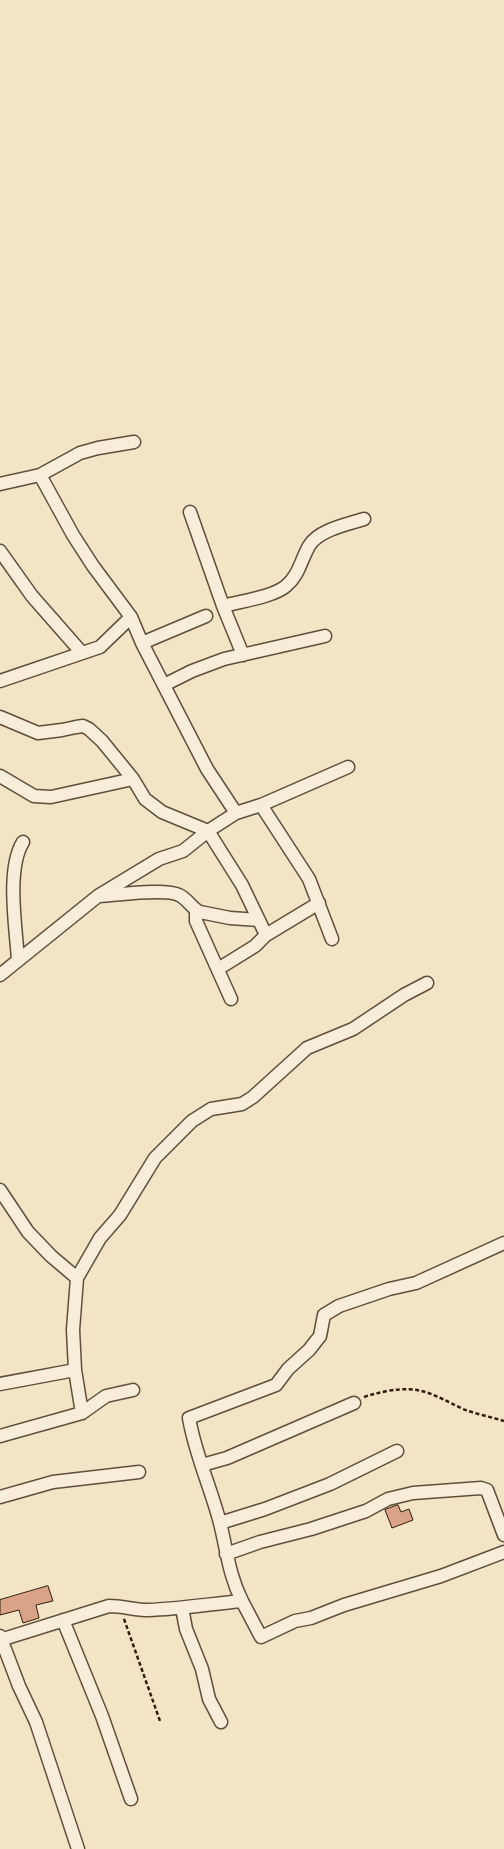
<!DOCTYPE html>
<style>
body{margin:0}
canvas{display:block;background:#f2e4c5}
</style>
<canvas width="504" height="1849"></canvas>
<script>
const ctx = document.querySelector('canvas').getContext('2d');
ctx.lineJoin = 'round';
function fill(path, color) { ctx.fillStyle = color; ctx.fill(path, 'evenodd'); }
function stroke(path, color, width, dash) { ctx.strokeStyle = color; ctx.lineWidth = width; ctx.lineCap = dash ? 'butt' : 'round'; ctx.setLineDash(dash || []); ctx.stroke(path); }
const building = new Path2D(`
 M398 1505 401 1512 409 1509 413 1520 392 1528 385 1510Z
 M48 1586 53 1601 36 1605 39 1618 23 1623 19 1610 0 1615V1600Z`);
fill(building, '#daa286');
stroke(building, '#311c0b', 1);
const minor = new Path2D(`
 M40 475 73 535 93 566 131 617 142 643 207 769 236 813
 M0 484 40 475 80 453 98 448 134 442
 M190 512 223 606 243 655
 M0 551 32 596 82 653
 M223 606C241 601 273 597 286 586 299 575 301 560 309 546 318 530 348 524 364 519
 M142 643 206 616
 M0 681 100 647 131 617
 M164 685 192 671 224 659 325 636
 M0 717 38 733 62 730 76 727 83 726 89 729 102 741 133 779 145 799 162 812 208 831 242 885 266 935
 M0 776 34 796 51 797 133 779
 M261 805 309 879 332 939
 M100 896C118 895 165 888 179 895 188 899 192 909 200 912L230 918 259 920
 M196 911V921L231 999
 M18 960C16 928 6 869 23 842
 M218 969 255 946 266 935 319 903
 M0 975 98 896 159 859 183 851 208 831 236 813 261 805 348 767
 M0 1190 28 1232 51 1256 77 1278
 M0 1384 75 1370
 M82 1413 75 1370 73 1330 77 1278 100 1238 120 1215 155 1158 192 1121 211 1109 242 1104 253 1097 307 1048 353 1029 404 995 427 983
 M0 1436 82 1413 106 1396 133 1390
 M202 1465 227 1458 354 1403
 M0 1497 53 1482 139 1472
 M220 1523 265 1509 330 1484 397 1451
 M226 1554 260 1542 311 1529 366 1511 388 1499 413 1493 481 1488 487 1490 504 1535
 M242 1601C229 1575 227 1551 220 1523 211 1488 195 1454 189 1418L276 1385 288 1369 309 1350 320 1336 324 1315 339 1306 389 1289 416 1283 504 1243
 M182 1608 186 1629 202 1669 209 1699 221 1722
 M63 1620 102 1716 131 1799
 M0 1636 19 1686 36 1722 78 1849
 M0 1640 109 1606C123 1606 135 1610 148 1610 179 1609 210 1604 242 1601L261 1637 295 1621 311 1618 344 1605 441 1576 504 1552`);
stroke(minor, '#614e3a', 15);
stroke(new Path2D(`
 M364 1397C372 1394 379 1393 387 1391 422 1385 433 1395 463 1409 476 1414 491 1417 504 1421
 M124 1619 160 1721`), '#311c0b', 2.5, [4, 2.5]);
stroke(minor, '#f7edd9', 12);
</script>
